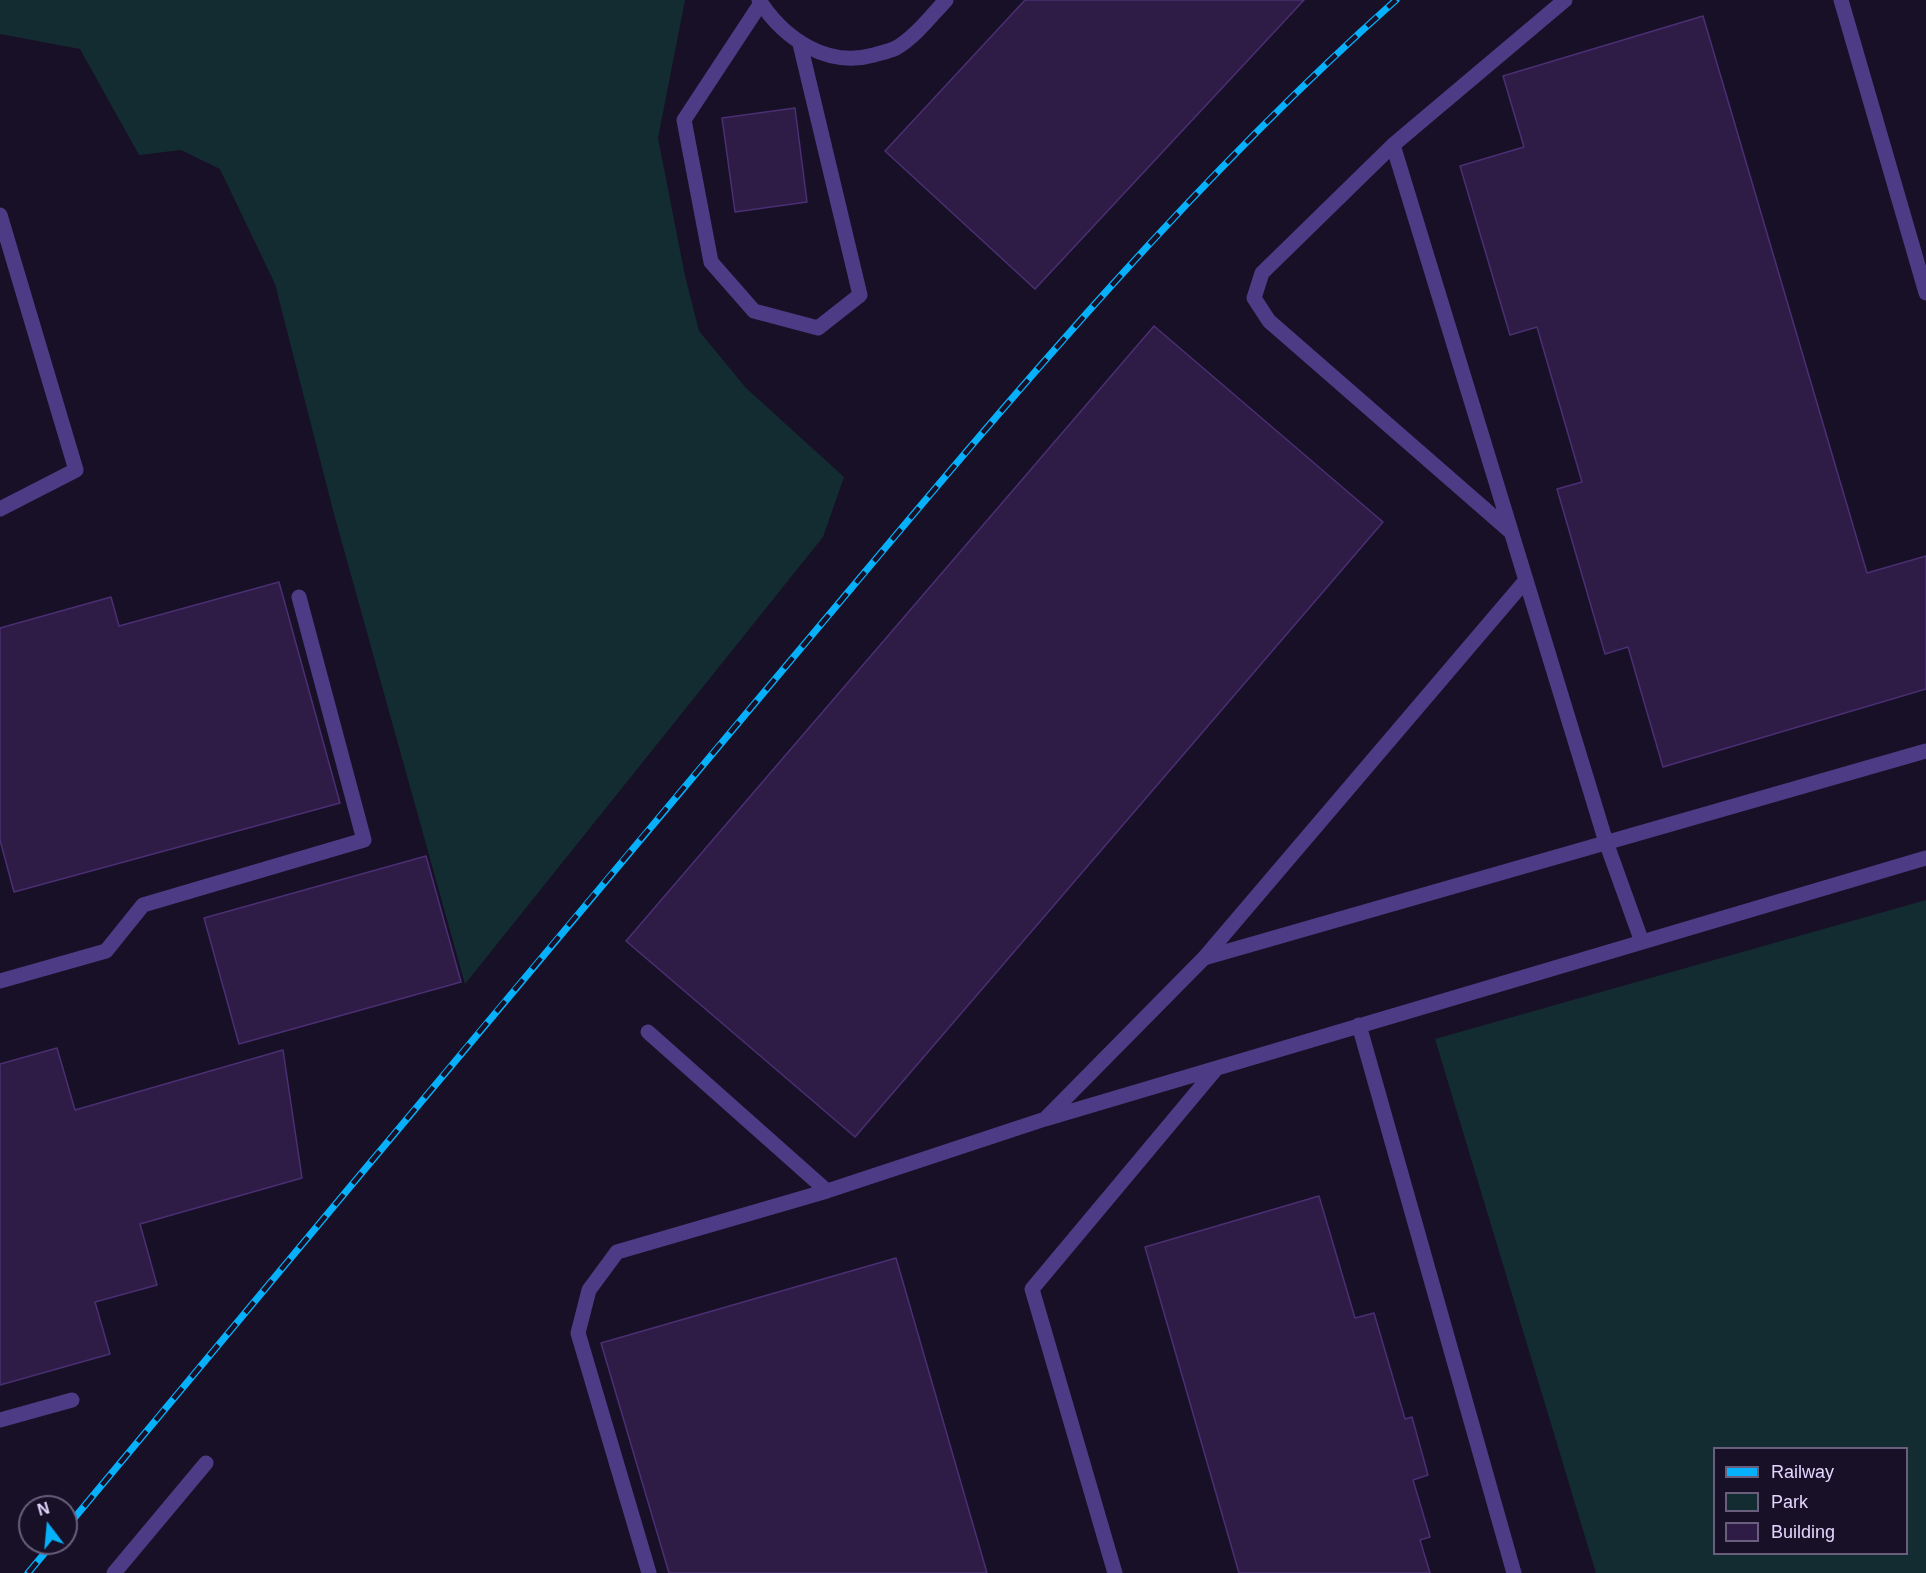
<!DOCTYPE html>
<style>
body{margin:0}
#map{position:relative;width:1926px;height:1573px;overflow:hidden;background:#181027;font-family:Arial,sans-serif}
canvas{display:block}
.legend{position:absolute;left:1713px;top:1447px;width:195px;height:108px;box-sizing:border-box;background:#181027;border:2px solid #695f7d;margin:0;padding:8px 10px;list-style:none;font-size:18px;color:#e3d6fe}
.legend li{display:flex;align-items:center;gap:12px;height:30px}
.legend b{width:30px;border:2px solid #695f7d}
.north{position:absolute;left:18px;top:1495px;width:60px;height:60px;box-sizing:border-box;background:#181027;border:2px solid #695f7d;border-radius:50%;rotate:344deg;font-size:16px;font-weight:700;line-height:24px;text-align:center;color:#e3d6fe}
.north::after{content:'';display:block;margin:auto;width:21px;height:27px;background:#06b0fa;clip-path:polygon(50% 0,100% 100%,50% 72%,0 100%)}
</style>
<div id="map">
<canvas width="1926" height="1573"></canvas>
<ul class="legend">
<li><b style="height:8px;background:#06b0fa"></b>Railway</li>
<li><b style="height:16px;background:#132c31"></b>Park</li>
<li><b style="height:16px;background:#2e1c47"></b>Building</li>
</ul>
<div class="north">N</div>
</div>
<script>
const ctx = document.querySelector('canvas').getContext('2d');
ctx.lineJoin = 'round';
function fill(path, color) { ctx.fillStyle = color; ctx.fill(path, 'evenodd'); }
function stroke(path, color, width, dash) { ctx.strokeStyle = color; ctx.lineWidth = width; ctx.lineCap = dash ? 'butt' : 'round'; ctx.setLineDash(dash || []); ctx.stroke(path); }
fill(new Path2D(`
 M0 0H685L658 138 685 276 699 331 746 388 844 477 823 537 465 984 334 514 275 284 220 169 181 150 139 155 80 49 0 34Z
 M1926 900V1573H1596L1435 1039ZM1906 1448V1554H1714V1448Z`), '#132c31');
const building = new Path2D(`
 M1025 0H1304L1035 289 885 151Z
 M1703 16 1867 573 1926 556V689L1663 767 1628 647 1605 654 1557 489 1582 482 1537 327 1510 335 1460 166 1524 147 1503 76Z
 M795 108 807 202 735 212 722 118Z
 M1154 326 1383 522 855 1137 626 941Z
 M279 582 340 803 14 892 0 840V628L111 597 119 626Z
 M426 856 461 982 239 1044 204 918Z
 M57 1048 75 1110 283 1050 302 1178 140 1224 157 1285 95 1302 110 1354 0 1385V1064Z
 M1319 1196 1355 1318 1374 1313 1405 1419 1412 1417 1428 1475 1413 1480 1430 1537 1420 1540 1430 1573H1239L1145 1247Z
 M896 1258 987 1573H669L601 1343Z`);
fill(building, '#2e1c47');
stroke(building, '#4a2f73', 1.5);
stroke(new Path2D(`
 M759 0C784 39 827 68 874 55 881 53 890 51 896 48 915 37 931 16 946 0
 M1565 0 1393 145 1606 842 1642 942
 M1841 0 1926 293
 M761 3 684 120 711 262 754 311 818 328 860 295 800 44
 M1393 145 1262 273 1254 298 1269 321 1511 532
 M0 215 76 470 0 509
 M1204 958 1926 751
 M0 981 106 951 143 905 364 840 299 597
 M1359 1025 1514 1573
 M648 1032 827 1191
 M1047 1117 1204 958 1526 580
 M0 1420 72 1400
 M114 1573 206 1463
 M649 1573 578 1333 589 1290 617 1252 827 1191 1045 1119 1926 858
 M1115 1573 1032 1289 1216 1069`), '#4d3c85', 15);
const rail = new Path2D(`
 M66 1528C307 1238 548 949 791 660 983 432 1172 199 1396 0
 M28 1573 53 1543`);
stroke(rail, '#06b0fa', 7);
stroke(rail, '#181027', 4.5, [14]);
</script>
